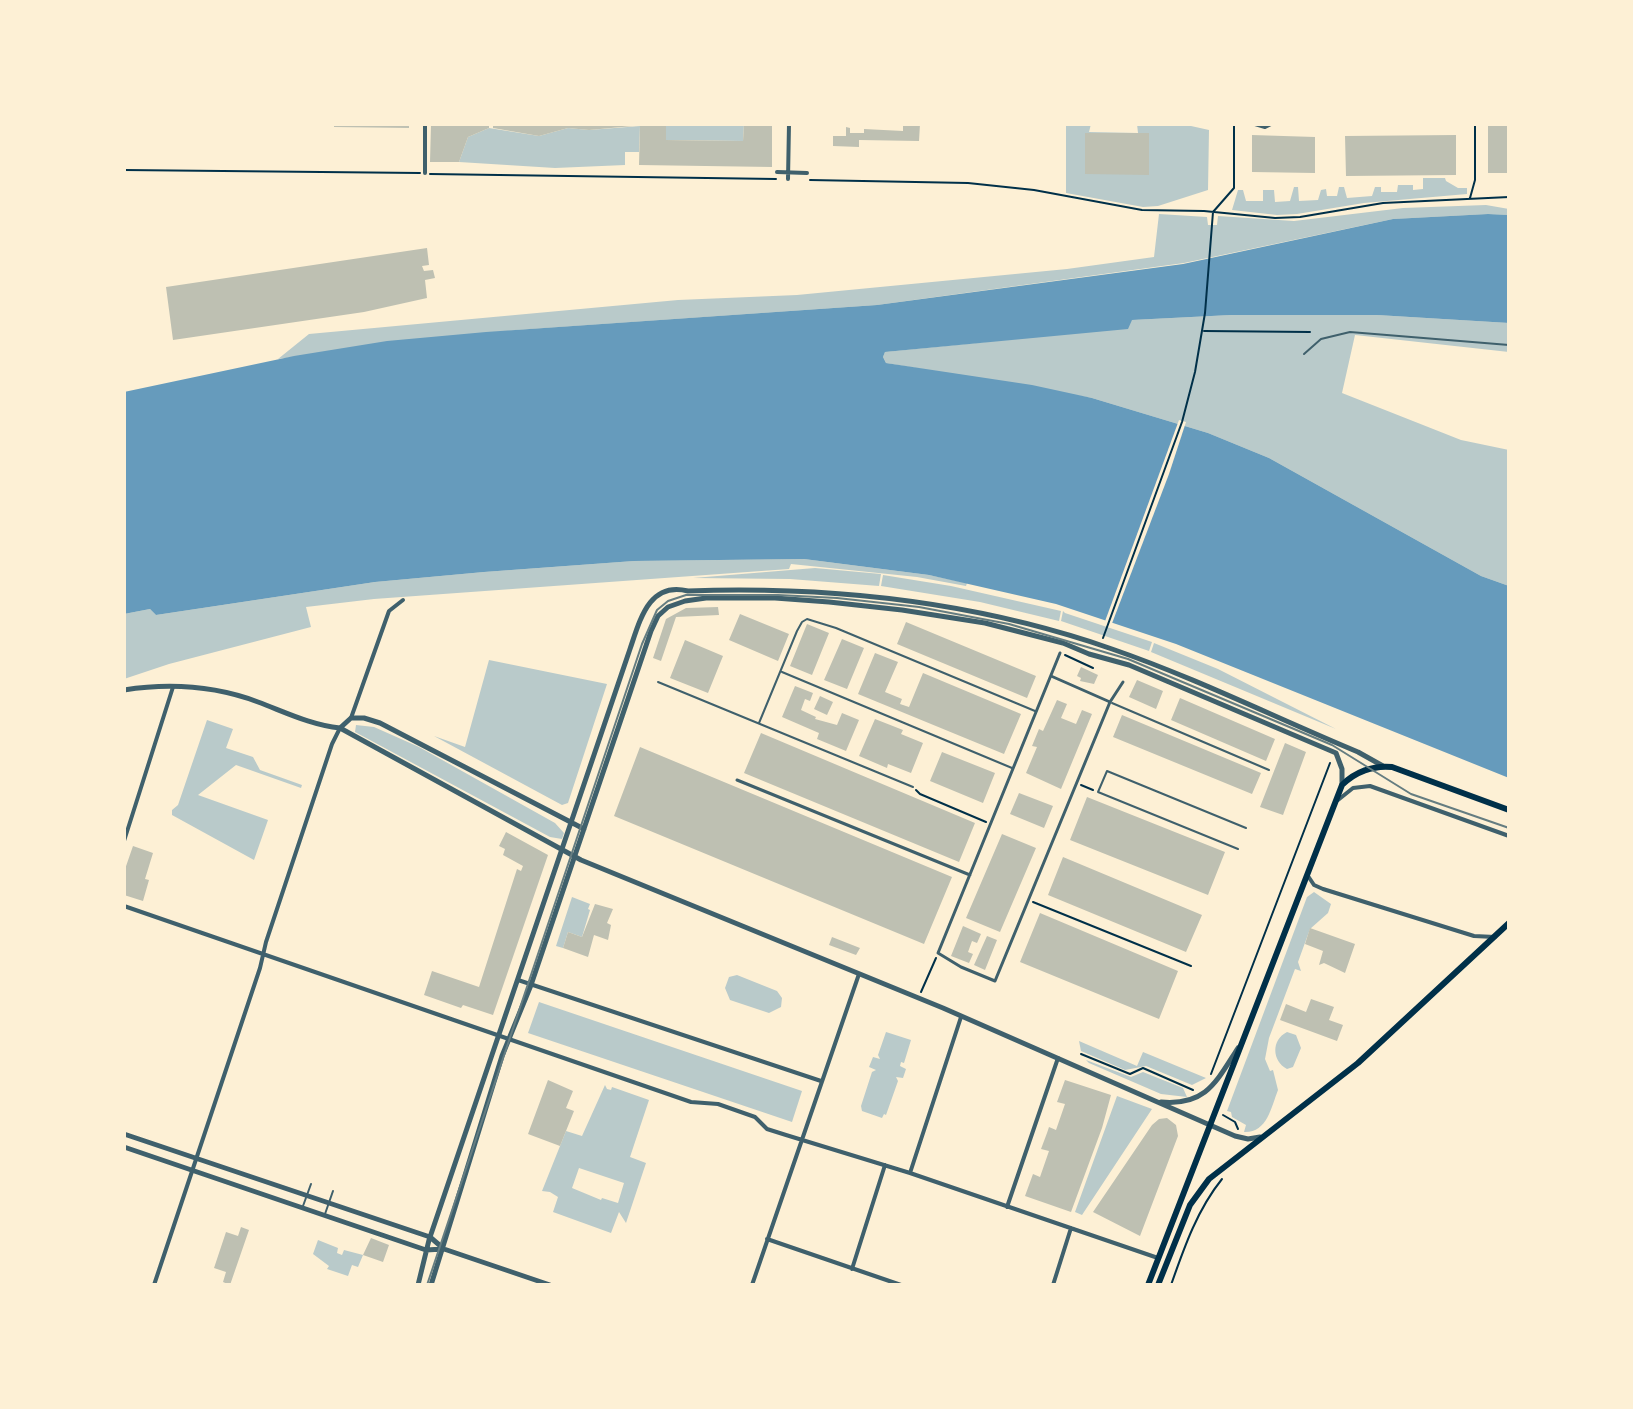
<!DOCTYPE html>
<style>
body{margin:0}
#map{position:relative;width:1633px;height:1409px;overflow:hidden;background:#fdf0d5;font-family:Commissioner,sans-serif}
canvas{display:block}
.frame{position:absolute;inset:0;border:126px solid #fdf0d5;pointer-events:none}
</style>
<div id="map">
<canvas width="1633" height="1409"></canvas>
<div class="frame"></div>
</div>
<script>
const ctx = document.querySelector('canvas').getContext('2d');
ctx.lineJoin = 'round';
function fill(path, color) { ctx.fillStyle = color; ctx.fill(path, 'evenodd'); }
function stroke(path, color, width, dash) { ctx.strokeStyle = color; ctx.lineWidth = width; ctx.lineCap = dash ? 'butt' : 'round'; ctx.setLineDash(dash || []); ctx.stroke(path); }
fill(new Path2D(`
 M666 124H744L743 141 666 140Z
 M1066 124H1091L1089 132 1138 133 1137 124H1182L1209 130 1208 190 1158 206 1143 207 1066 193Z
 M640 126 639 152H625V165L555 168 459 162 468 137 489 128 539 136 568 128 589 130Z
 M1423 178H1445L1446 181 1458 188H1467V194L1364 203 1297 214 1277 215 1232 210 1238 190H1243L1246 201H1263V190H1274L1275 202 1290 201 1294 187H1298L1299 201 1318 200 1321 190 1326 189 1327 196H1337L1339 187H1344L1347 198 1372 196 1375 187H1381V192H1397L1398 185H1413V190L1423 189Z
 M1486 205 1509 209V215L1488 214 1393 219 1184 263 877 305 516 330 278 359 309 334 678 300 797 295 1067 269 1154 257 1159 214 1207 217 1208 225H1217L1218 216 1294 221 1403 208Z
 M1231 315H1377L1509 323V352L1355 335 1342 393 1461 440 1509 450V586L1481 576 1269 458 1208 433 1092 398 886 363 883 357 885 352 986 342 1132 320Z
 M804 559 929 575 967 583 966 586 917 577 791 564 789 569 374 599 306 607 311 627 169 664 124 679V614L150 609 156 615 375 582 484 572 634 561Z
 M815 568 881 574 879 586 790 579 693 578Z
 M883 575 951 586 1061 611 1059 621 980 602 881 586Z
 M1063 611 1065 613 1152 642 1149 651 1061 621Z
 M1154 643 1218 669 1336 729 1151 652Z
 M489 660 607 684 568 803 562 805 434 736 465 747Z
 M207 720 233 729 226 748 253 757 260 770 302 785 301 788 236 765 198 795 268 820 254 860 172 815V810L178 805Z
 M356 725 374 727 419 747 555 823 564 833 562 839 550 837 355 732Z
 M1314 892 1331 904 1328 913 1310 929 1298 962 1301 971 1295 969 1269 1038 1265 1059 1270 1071 1273 1070 1278 1090C1271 1108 1267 1133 1244 1132L1246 1125 1232 1117 1231 1112 1227 1111 1307 897Z
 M572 897 590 904 588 909 590 910 582 937 568 932 563 948 556 946Z
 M737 975 777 991 782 998 781 1007 769 1013 730 1000 725 988 729 977Z
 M539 1002 802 1091 792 1122 528 1033Z
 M886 1032 911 1040 904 1063 901 1062 900 1066 906 1069 903 1078 896 1077 898 1081 886 1115 884 1114 882 1118 862 1111 861 1106 872 1072 876 1070 869 1067 873 1057 880 1059 878 1055Z
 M1287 1032 1296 1035 1301 1048 1293 1067 1287 1069C1272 1061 1271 1040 1287 1032Z
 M1079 1041 1137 1066 1143 1052 1206 1078 1192 1085 1146 1066 1125 1070 1081 1051Z
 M1086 1060 1131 1077 1143 1072 1183 1088 1187 1097 1161 1094 1089 1063Z
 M605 1085 607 1089 611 1090 612 1087 649 1100 630 1157 646 1163 626 1223 619 1212 611 1233 553 1212 558 1197 550 1192 542 1191 566 1131 582 1136ZM579 1168 624 1183 618 1203 602 1198 601 1200 572 1188Z
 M1117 1096 1152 1109 1082 1215 1075 1212Z
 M318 1240 338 1248 337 1253 342 1255 344 1250 363 1255 358 1267 352 1265 348 1276 327 1269 329 1266 313 1254Z`), '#b9caca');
fill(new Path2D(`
 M1488 214 1509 215V323L1377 315H1231L1132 320 1128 329 885 352 883 357 886 363 1032 385 1092 398 1208 433 1269 458 1481 576 1509 586V778L1176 644 1056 604 929 575 804 559 634 561 484 572 375 582 156 615 150 609 124 614V392L294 356 387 341 486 332 877 305 1183 264 1393 219Z`), '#669bbc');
fill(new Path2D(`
 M1179 420 1186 422 1169 474 1111 626 1104 624Z`), '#fdf0d5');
fill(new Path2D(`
 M334 124H409V128L334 127Z
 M431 124H489V128L468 137 459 162H430Z
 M493 124H633V126L589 130 568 128 539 136 493 128Z
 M640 124H666V140L743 141 744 124H772V167L639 165Z
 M903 124H920L919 141 859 140V147L833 146V136H846V127L850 128V133H864V129L903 131Z
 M1488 124H1509V173H1488Z
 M1085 133H1149V175L1085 174Z
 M1252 135 1315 137V173L1252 172Z
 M1456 135V175L1346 176 1345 136Z
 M427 248 429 265 422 266 424 271 433 270 435 278 425 280 427 298 364 312 173 340 166 287Z
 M718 607 719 615 676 617 661 661 653 658 666 619 686 608Z
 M740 614 789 634 778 661 729 640Z
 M906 622 1036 676 1027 698 897 644Z
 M807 624 829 633 812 675 790 666Z
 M842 639 864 648 847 689 824 680Z
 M685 640 723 656 708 693 670 678Z
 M875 653 898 662 885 692 902 699 900 704 909 707 923 673 1021 714 1004 754 858 694Z
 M1081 667 1098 675 1094 684 1080 681 1081 678 1077 676Z
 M1137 680 1163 691 1156 709 1129 697Z
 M795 686 813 693 810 701 805 699 801 710 816 717 815 719 837 725 842 713 859 720 846 751 817 739 819 733 782 717Z
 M820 696 833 702 827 715 814 709Z
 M1180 698 1275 739 1266 761 1171 720Z
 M1057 700 1067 704 1061 718 1076 724 1082 710 1092 714 1061 789 1026 773 1037 747 1032 746 1039 729 1043 731Z
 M1122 715 1261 773 1252 794 1113 737Z
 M875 719 903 730 901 734 923 743 911 773 888 764 887 768 859 756Z
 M761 733 975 823 959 862 744 773Z
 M1285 743 1306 752 1283 815 1260 807Z
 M640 747 952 877 924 944 614 816Z
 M942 752 995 773 983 803 930 781Z
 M1019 793 1053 806 1044 828 1010 814Z
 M1087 797 1225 852 1208 895 1070 840Z
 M506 832 548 855 493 1015 463 1005 461 1008 424 995 432 971 479 987 517 869 521 871 523 866 503 855 505 849 499 846Z
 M1002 834 1036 848 1000 932 966 918Z
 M133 846 153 853 145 879 149 880 143 901 124 895V872Z
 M1063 857 1202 915 1186 952 1048 895Z
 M595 904 613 909 607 923 611 925 608 940 594 935 588 957 563 948 568 932 582 937Z
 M1040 913 1178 971 1159 1019 1020 962Z
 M963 926 981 934 977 943 972 941 968 952 973 954 969 963 951 956Z
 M1310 928 1355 944 1345 973 1324 963 1319 965 1323 951 1305 944Z
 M987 936 997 940 985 970 974 965Z
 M832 937 860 948 856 955 829 945Z
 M1311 999 1334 1007 1329 1020 1343 1025 1337 1041 1280 1020 1286 1004 1306 1012Z
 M548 1080 573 1091 566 1108 574 1111 560 1146 528 1134Z
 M1065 1080 1111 1095 1102 1128 1071 1212 1025 1196 1033 1174 1040 1177 1049 1151 1041 1149 1047 1133 1049 1127 1056 1130 1065 1104 1057 1102Z
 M1167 1118 1176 1125 1178 1136 1140 1236 1093 1212 1152 1125 1159 1119Z
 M241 1227 249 1230 230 1285 223 1282 226 1272 214 1268 226 1232 238 1236Z
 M371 1238 389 1245 383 1262 363 1255Z`), '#bec0b2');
stroke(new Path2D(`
 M124 170 420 173
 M430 174 776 179
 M810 180 968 183 1034 190 1142 210 1204 211 1275 218 1300 217 1383 203 1509 197
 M1470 198 1475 180V124
 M1204 331 1310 332
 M1103 638 1182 422 1195 372 1205 313 1213 212 1234 188V124
 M1065 655 1093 668
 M1081 785 1093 790
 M916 790 920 794 986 822
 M1033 902 1191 966
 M921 992 936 958
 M1081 1054 1130 1074 1143 1068 1193 1090
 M1211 1074 1330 763
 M1223 1115 1235 1122 1238 1129
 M1171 1285C1184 1248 1197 1210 1222 1179`), '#003049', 2);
stroke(new Path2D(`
 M1304 354 1321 339 1350 332 1509 345
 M782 672 1012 768
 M658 682 913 787
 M1112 703 1269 770
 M759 723 797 631 802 622 807 619 836 628 1035 711
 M1238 849 1098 792 1107 771 1246 828
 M303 1206 311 1184
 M325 1214 333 1191`), '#3f606c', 2);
stroke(new Path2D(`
 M1060 653 938 953 961 967 995 981 1110 702 1123 682
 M1051 676 1110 702
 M737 780 970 875`), '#3f606c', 3);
stroke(new Path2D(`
 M1255 124 1265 127 1271 124
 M777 172 807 173
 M425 173V124
 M788 179 789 124
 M351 718 389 611 403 600
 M1338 800 1353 788 1370 786 1509 836
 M124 841 173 687
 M1308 876 1314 885 1323 889 1474 936 1495 937
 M124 906 691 1102 718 1104 755 1117 767 1129 786 1135 910 1173 1158 1258
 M518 980 821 1081
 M910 1173 961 1017
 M1007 1207 1058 1058
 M767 1239 901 1285
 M852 1269 885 1165
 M154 1285 260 968 266 942 332 744 340 728
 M752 1285 859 974
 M1053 1285 1071 1228`), '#3f606c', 4);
stroke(new Path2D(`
 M124 690C169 683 215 686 258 702 285 712 311 725 340 728L581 860 943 1008 1235 1136 1248 1139 1260 1137
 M340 728 351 718H364L380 723 584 829
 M1161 1102C1206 1106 1216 1082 1238 1048
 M124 1134 430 1237 444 1249 550 1285
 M124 1147 426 1250 443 1249
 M418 1285 429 1240 630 649C640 620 649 581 688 591 831 586 977 602 1112 649 1196 678 1276 718 1358 752L1383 766
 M431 1285 502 1056 531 985 651 631 658 616 668 607 685 601 706 598H775L829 602 902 610 985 623 1063 643 1089 654 1129 665 1336 753 1342 769V784`), '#3f606c', 5);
stroke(new Path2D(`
 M1148 1285 1342 785C1355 772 1373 765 1392 767L1509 810
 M1158 1285 1190 1205 1209 1179 1358 1063 1509 923`), '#003049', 6);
stroke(new Path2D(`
 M427 1285 642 644 657 610 668 601 686 595H778L837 598 919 607 1009 624 1128 659 1332 745 1411 794 1509 828`), '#657d81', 2);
</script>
